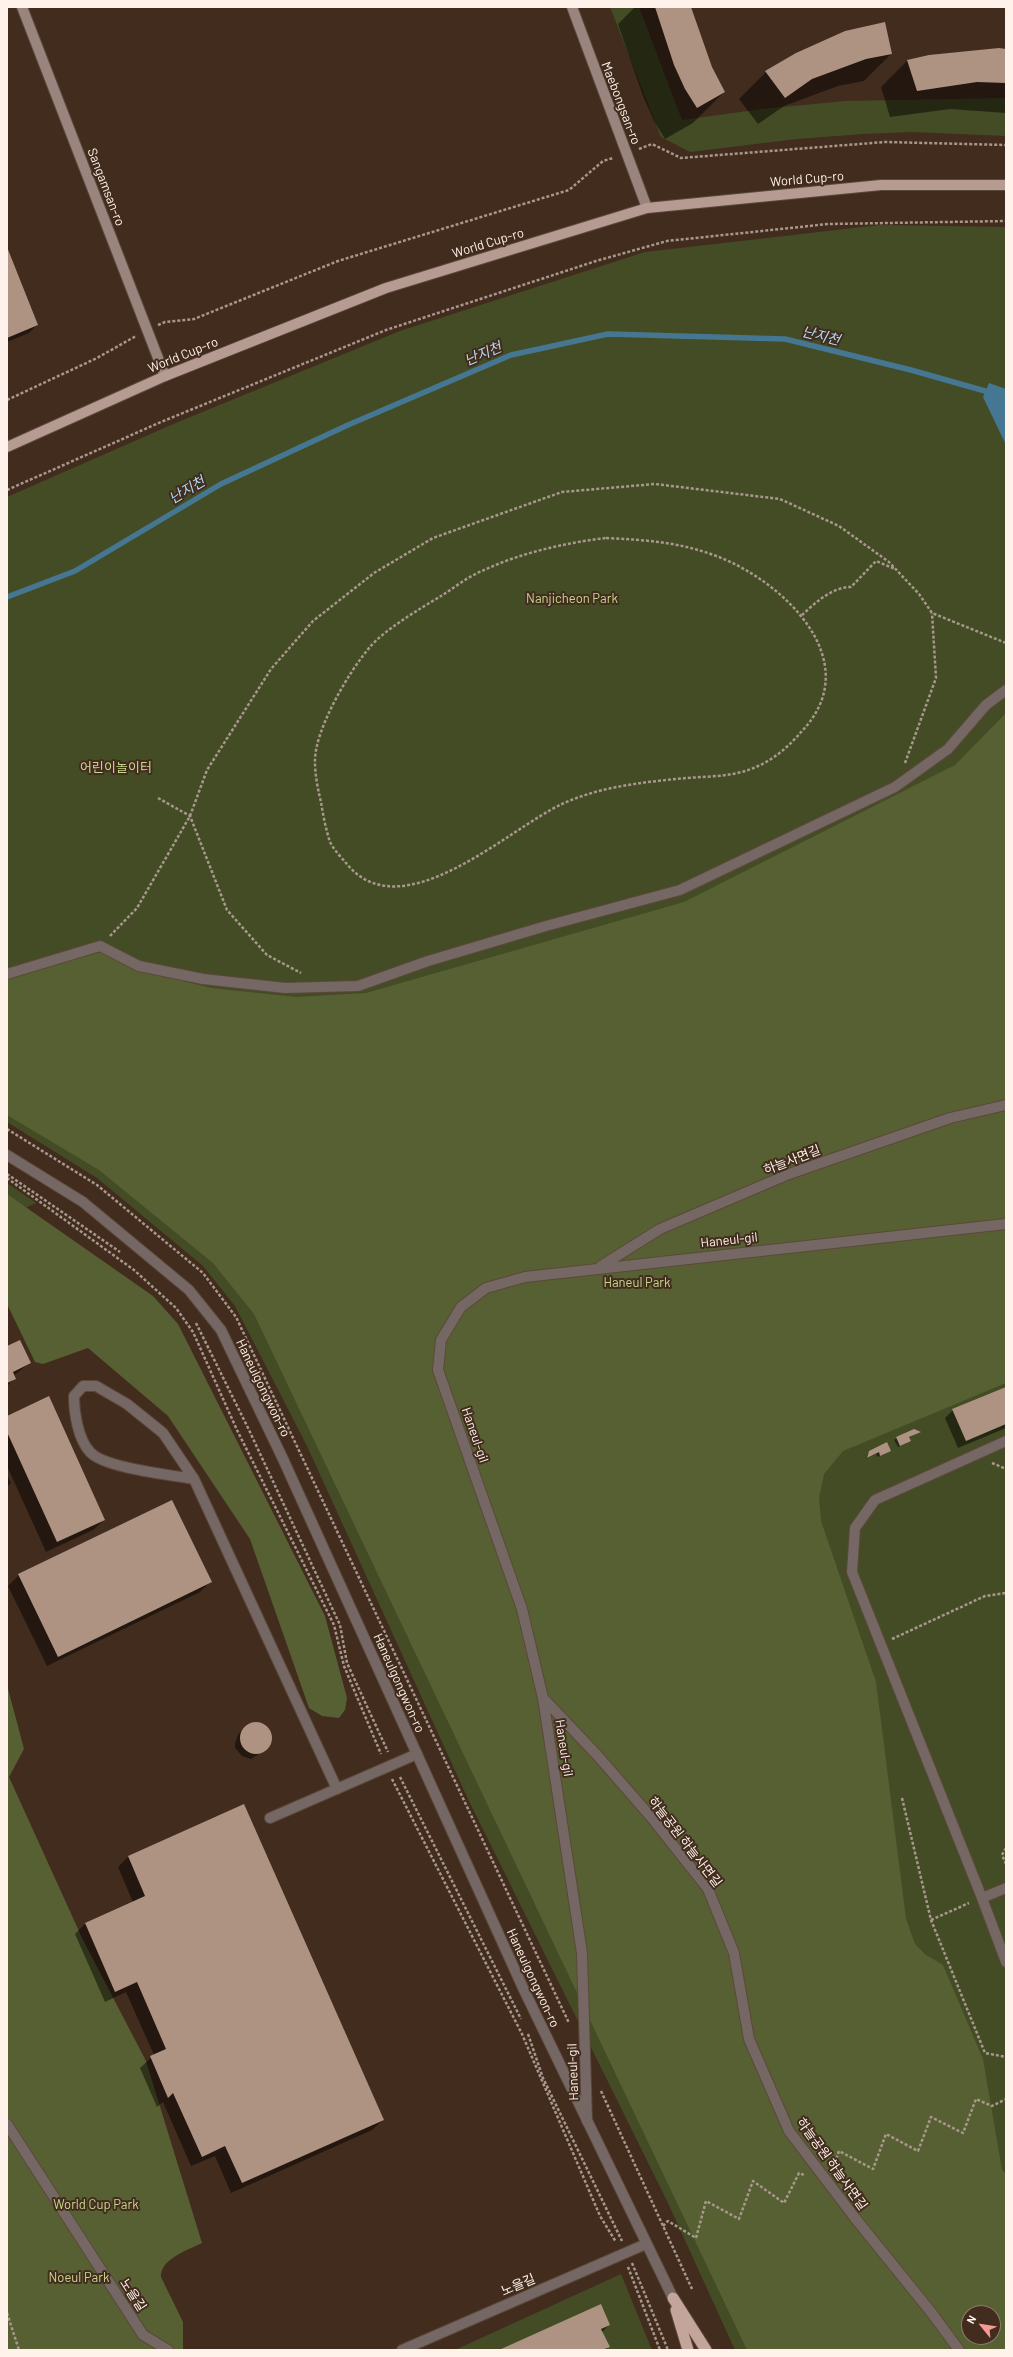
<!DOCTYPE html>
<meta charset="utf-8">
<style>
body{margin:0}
#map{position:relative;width:1013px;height:2357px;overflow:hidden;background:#422c1e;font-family:Barlow,sans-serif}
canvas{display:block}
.frame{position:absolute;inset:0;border:8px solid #fef2ea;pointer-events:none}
.north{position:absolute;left:961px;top:2305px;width:40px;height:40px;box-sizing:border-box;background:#422c1e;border:1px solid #8d7b70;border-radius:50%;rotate:300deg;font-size:11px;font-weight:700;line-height:16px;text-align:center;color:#fef2ea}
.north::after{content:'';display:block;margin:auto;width:14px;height:18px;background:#f59b96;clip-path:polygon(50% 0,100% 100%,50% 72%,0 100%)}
</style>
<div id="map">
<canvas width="1013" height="2357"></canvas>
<div class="frame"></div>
<div class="north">N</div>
</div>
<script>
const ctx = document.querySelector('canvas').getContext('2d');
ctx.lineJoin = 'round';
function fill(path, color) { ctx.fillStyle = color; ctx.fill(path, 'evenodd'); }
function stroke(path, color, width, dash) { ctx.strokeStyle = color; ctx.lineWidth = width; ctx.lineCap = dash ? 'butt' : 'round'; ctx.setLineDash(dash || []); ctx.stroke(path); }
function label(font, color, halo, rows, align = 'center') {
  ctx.font = font + ' Barlow,"Noto Sans KR",sans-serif'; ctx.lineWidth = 4; ctx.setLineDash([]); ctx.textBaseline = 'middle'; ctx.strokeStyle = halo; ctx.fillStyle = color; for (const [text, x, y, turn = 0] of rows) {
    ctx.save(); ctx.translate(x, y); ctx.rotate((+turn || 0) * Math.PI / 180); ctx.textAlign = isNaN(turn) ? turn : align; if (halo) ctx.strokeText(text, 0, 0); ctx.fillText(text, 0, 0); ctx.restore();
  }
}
fill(new Path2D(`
 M610 7H639L682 120 762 109 845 101 1006 98V136L911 132 863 134 797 139 690 152 661 137Z
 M880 225 1006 227V2350H735L668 2203 468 1799 307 1446 235 1306 203 1266 97 1178 7 1122V497L178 422 400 331 645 252ZM969 2313H993V2337H969Z
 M7 1183 36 1203 7 1216Z
 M621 2274 652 2350H455Z`), '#444c25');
fill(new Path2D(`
 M1006 713V1383L843 1451 824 1474 819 1498 821 1521 876 1682 906 1919 915 1944 926 1955 943 1965 983 2059 1002 2170 1006 2174V2350H747L254 1314 213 1263 99 1170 7 1115V978L97 953H104L136 969 211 988 296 997 366 993 684 902 955 765ZM969 2313H993V2337H969Z
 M7 1194 153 1296 178 1324 325 1616 347 1698 345 1710 339 1718 322 1716 309 1708 250 1539 168 1416 88 1348 43 1364 35 1362 7 1304Z
 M7 1685 24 1749 9 1777 83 1940 146 2061 202 2243C188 2250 160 2259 161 2277L183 2322V2350H7Z`), '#576032');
fill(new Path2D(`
 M989 383 1006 389V445L983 397Z`), '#457792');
fill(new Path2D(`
 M635 7H691L711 68 724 92 693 123 665 139 654 121 643 96 618 24Z
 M1006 50V113L950 109 890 117 881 87 908 60Z
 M796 54H891L864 81 838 86 784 106 758 124 739 99 766 72Z
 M7 250 37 325 29 333 7 342Z
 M7 1347 30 1363 13 1376 14 1379 7 1386Z
 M1006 1388V1428L958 1448 945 1418 953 1410Z
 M7 1417 104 1520 93 1530 46 1552 7 1466Z
 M919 1432 908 1438 907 1443 898 1447 894 1440 897 1438Z
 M890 1451 878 1457 876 1454 866 1459 869 1452Z
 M7 1475 11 1483 7 1487Z
 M19 1575 210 1582 200 1592 47 1666 8 1586Z
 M252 1723 266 1727 270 1735 266 1749 251 1759 242 1756 235 1748V1744L238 1734Z
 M243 1806 383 2120 372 2130 231 2193 215 2156 191 2166 163 2102 157 2107 140 2068 154 2055 126 1992 105 2002 75 1934 85 1924 133 1902 118 1867 128 1857Z
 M609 2325 602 2332 608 2347 605 2350H501Z`), '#0007');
stroke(new Path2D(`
 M7 597 75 571 221 484 348 425 511 355 608 334 785 339 911 370 985 391 991 395`), '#457792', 5.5);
fill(new Path2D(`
 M655 7H691L712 67 725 92 697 108 685 89 674 65Z
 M885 22 892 54 866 59 812 79 785 98 765 71 796 53 845 31Z
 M999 48 1006 49V83L977 82 917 91 907 60 929 55Z
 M7 247 38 325 7 338Z
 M20 1340 31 1363 13 1372 16 1379 7 1383V1346Z
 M1006 1387V1424L966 1441 952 1409Z
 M49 1396 105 1520 57 1542 7 1432V1416Z
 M914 1429 921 1432 909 1437 911 1441 900 1446 896 1437Z
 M887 1442 891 1451 880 1456 879 1452 867 1458 869 1451Z
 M172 1500 212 1582 58 1657 18 1574Z
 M240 1738a16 16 0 1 1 32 0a16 16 0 1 1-32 0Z
 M244 1804 384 2120 242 2183 225 2146 202 2157 173 2093 168 2098 150 2056 166 2049 137 1982 115 1992 85 1923 145 1896 128 1856Z
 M601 2304 610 2325 601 2329 610 2347 602 2350H499Z`), '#ae9382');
const service = new Path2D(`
 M194 1479C171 1475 104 1468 90 1452 78 1439 74 1413 74 1396L83 1386H96L127 1404 163 1433 194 1479 337 1789
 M270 1818 417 1754`);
const minor = new Path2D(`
 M7 974 100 946 139 966 203 979 285 988 358 986 428 961 546 926 680 890 895 787 948 749 986 705 1006 690
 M601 1266 660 1229 789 1174 950 1118 1006 1105
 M1006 1441 875 1500 855 1528 852 1572 982 1898 1006 1962
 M543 1698 597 1755 651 1817 708 1889 734 1953 749 2039 789 2131 855 2218 931 2312 959 2350
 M982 1898 1006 1888
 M587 2121 582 1953 543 1698 522 1609 438 1370 441 1340 461 1307 486 1288 525 1277 1006 1224
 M7 2124 143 2335 168 2350
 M402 2350 646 2244`);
const tertiary = new Path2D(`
 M7 1155 83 1202 189 1290 221 1330 283 1459 524 1990 673 2298`);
const secondary = new Path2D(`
 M22 7 165 376
 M572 7 647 208`);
const primary = new Path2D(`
 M7 447 165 376 386 288 647 208 881 185H1006`);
const trunk = new Path2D(`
 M673 2298 706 2350
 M676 2310 688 2350`);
stroke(service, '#5c483b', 12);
stroke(minor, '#5c483b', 12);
stroke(tertiary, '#5c483b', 12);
stroke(secondary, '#5c483b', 12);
stroke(primary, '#5c483b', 12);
stroke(trunk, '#5c483b', 13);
stroke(new Path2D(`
 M639 149 652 144 681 158 885 142 1006 145
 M158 325 165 322 194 319 338 261 569 190 603 161 613 158
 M7 400 97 358 136 336
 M7 490 161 422 386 330 596 261 667 241 828 224 1006 221
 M606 538C647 540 680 542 719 557 785 583 867 662 802 731 791 744 776 758 760 765 737 777 712 776 687 778 645 782 601 786 562 804 508 829 401 932 346 863 341 857 334 850 330 842 326 830 323 815 321 802 318 790 315 775 315 762 314 731 349 671 370 647 384 630 421 608 441 596 454 588 467 577 482 571 520 553 564 543 606 538Z
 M802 615C815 603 832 587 851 587L876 561 895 569
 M905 763 936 678 932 613
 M158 798 190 816 227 910 267 955 301 973
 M110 936 137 908 190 816 207 770 271 669 313 621 374 573 433 538 562 492 655 484 780 499 839 526 889 562 919 594 932 613 1006 643
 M7 1129 97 1185 203 1273 236 1317 569 2023
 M7 1174 120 1252
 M7 1178 134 1270 176 1308 193 1332 237 1430 334 1625 344 1666 381 1754
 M196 1323 249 1430 340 1625 347 1663 388 1752
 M992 1463 1006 1469
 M892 1639 985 1596 1006 1593
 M400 1777 521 2019
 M392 1779 522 2034 600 2216 616 2242
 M902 1798 931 1920 985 2053 1006 2057
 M1006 1848 1002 1855 1006 1864
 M931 1920 969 1903
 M528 2034 543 2078 622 2241
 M601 2091 692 2289
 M833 2168 839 2151 873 2169 886 2134 918 2151 931 2117 963 2133 976 2099 992 2106 1006 2099
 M663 2226 668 2221 696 2238 706 2201 739 2219 753 2181 784 2203 799 2173 804 2175
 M632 2263 668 2350
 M628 2267 660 2350
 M7 2313 19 2350`), '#a8978d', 2.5, [3, 2]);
stroke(service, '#756763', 10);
stroke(minor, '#756763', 10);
stroke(tertiary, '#756763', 10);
stroke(secondary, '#9a847e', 10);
stroke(primary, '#b69b93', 10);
stroke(trunk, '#c3a59c', 11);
label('13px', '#fef2ea', '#422c1e', [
 ["Maebongsan-ro",621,103,69],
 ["World Cup-ro",807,179,-5],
 ["Sangamsan-ro",106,187,69],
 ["World Cup-ro",488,243,-17],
 ["World Cup-ro",183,355,-22],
 ["하늘사면길",792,1160,-21],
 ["Haneul-gil",729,1240,-6],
 ["Haneulgongwon-ro",263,1388,64],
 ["Haneul-gil",475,1435,71],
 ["Haneulgongwon-ro",399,1683,66],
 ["Haneul-gil",564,1748,81],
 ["하늘공원 하늘사면길",685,1842,52],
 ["Haneulgongwon-ro",533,1978,65],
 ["Haneul-gil",573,2072,-92],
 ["하늘공원 하늘사면길",832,2164,54],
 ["노을길",518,2285,-23],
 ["노을길",133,2295,57]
]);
label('13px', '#c7d88d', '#422c1e', [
 ["Nanjicheon Park",572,599],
 ["어린이놀이터",116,768],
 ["Haneul Park",637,1283],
 ["World Cup Park",96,2205],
 ["Noeul Park",79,2278]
]);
label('italic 14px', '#afdcf6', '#422c1e', [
 ["난지천",821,336,14],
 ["난지천",483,354,-23],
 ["난지천",187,490,-31]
]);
</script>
